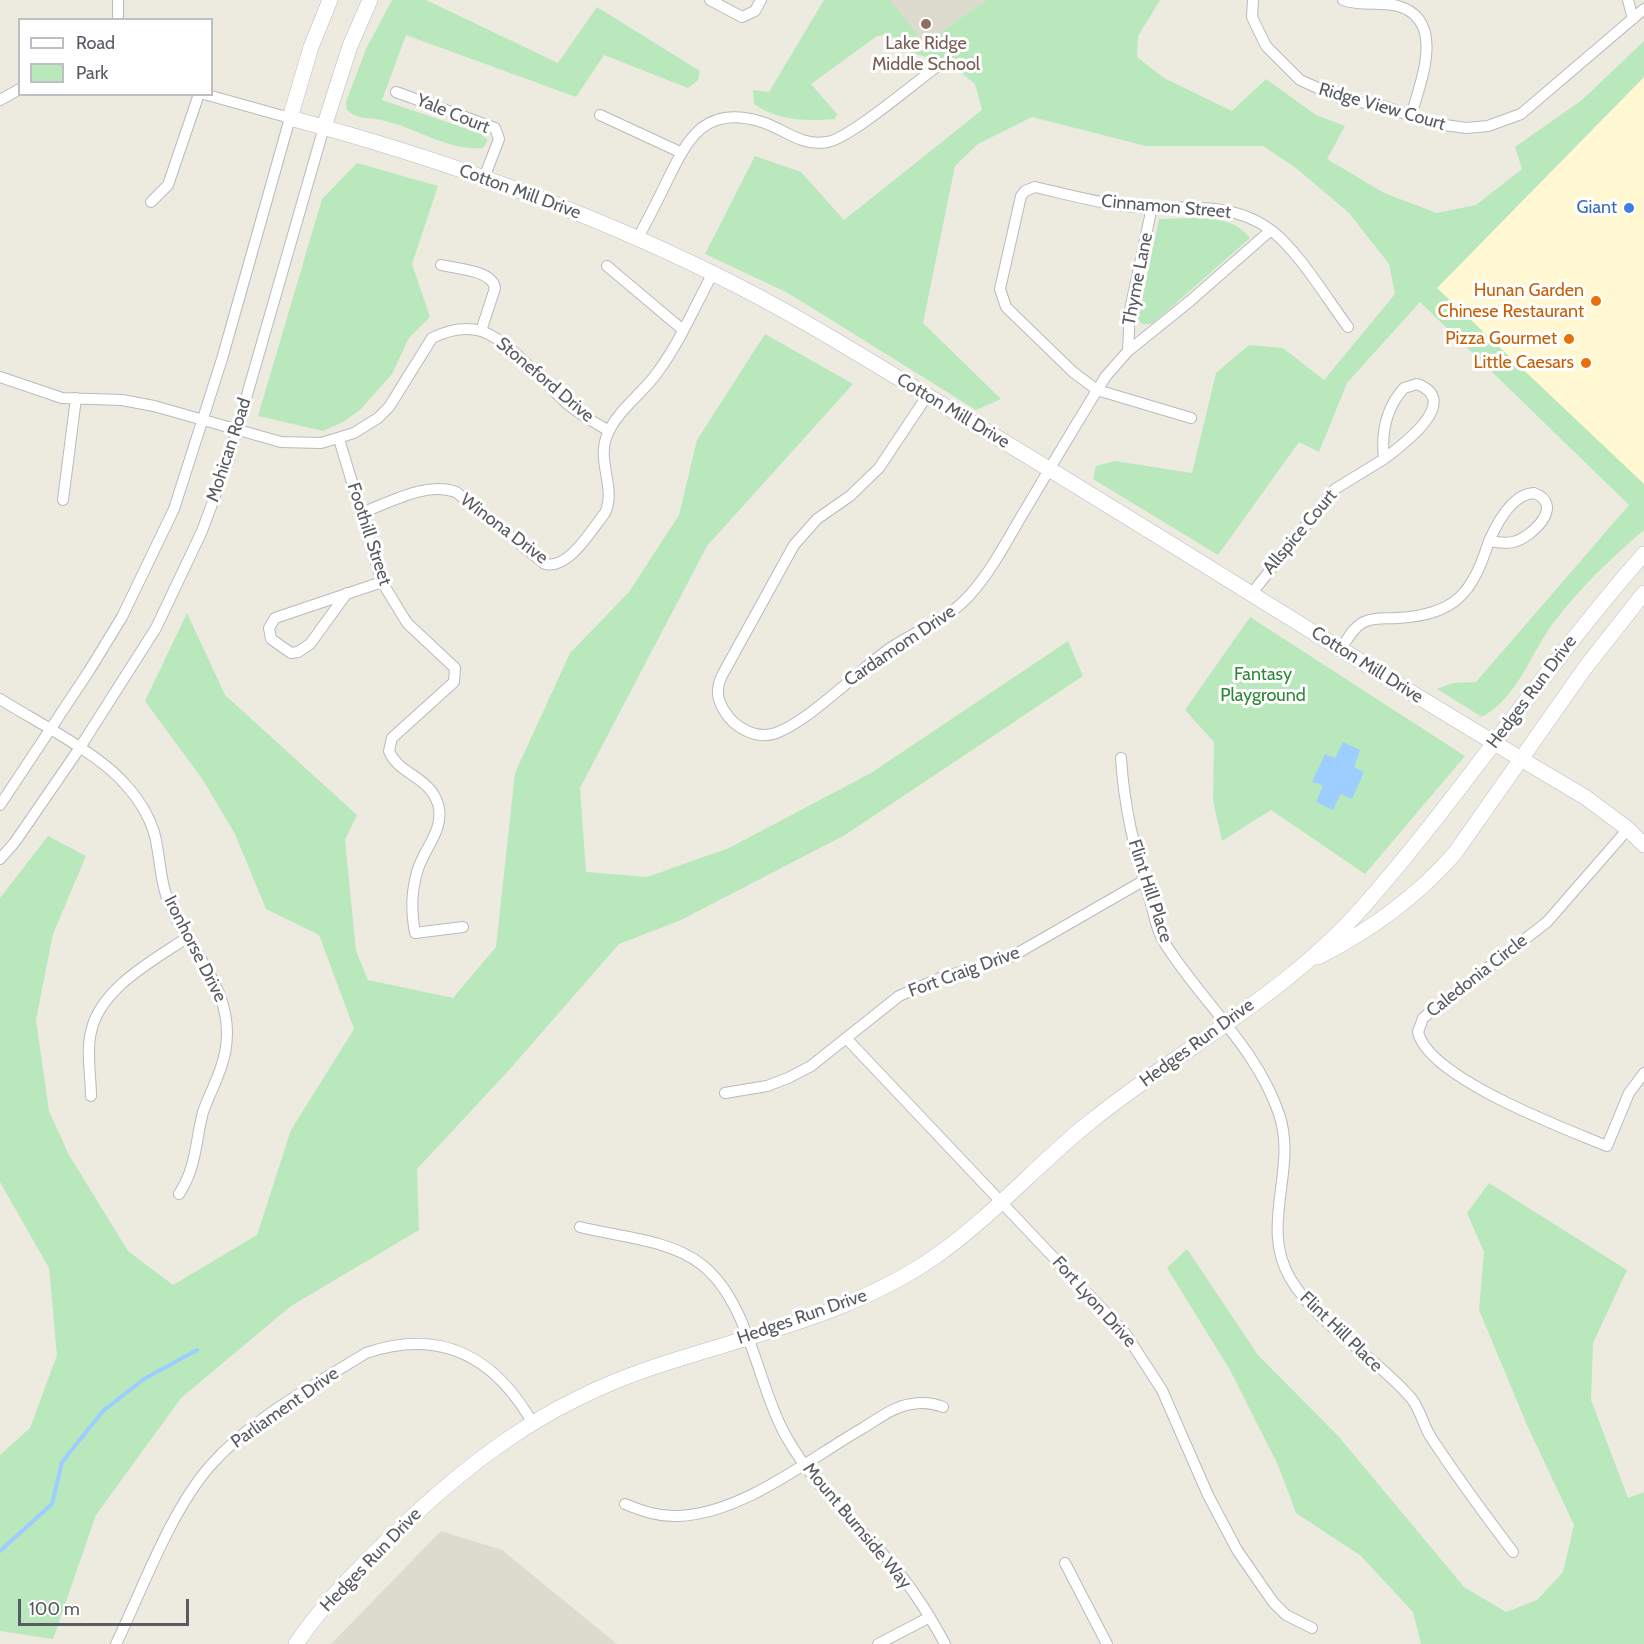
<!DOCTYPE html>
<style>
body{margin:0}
#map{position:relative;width:1644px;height:1644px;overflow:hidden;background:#edebdf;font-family:Cabin,sans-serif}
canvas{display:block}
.legend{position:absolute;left:18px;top:18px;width:195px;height:78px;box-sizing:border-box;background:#fff;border:2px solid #bcbec0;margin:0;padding:8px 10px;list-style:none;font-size:18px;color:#585c62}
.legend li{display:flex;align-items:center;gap:12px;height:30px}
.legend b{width:30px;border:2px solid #bcbec0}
.scale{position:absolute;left:18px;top:1599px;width:171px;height:27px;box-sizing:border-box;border:3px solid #585c62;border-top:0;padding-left:8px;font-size:18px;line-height:21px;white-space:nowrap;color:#585c62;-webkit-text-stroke:4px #fff;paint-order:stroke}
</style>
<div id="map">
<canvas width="1644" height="1644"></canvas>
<ul class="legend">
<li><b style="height:8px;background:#fff"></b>Road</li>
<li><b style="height:16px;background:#b8e8bc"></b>Park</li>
</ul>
<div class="scale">100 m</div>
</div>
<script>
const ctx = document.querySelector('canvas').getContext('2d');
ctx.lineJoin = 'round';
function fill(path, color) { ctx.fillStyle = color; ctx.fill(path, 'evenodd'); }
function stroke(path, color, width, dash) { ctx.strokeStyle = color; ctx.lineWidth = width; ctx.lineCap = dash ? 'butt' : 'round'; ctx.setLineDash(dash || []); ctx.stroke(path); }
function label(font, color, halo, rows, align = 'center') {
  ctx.font = font + ' Cabin,sans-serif'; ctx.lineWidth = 6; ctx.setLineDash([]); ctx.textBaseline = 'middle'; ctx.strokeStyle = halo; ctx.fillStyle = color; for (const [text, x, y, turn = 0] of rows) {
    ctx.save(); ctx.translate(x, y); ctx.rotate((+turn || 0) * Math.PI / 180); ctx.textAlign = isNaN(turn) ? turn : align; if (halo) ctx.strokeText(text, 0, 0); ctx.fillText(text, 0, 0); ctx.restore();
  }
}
fill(new Path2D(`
 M1644 77V484L1437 288Z`), '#fff8d3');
fill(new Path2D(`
 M868 0H987L924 43Z
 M441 1531 502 1550 617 1644H331Z`), '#dddbce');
fill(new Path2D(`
 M392 0H426L558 63 597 7 700 71 698 80 688 88 604 55 576 97 406 35 382 100 479 133 488 140 483 148C446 151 416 127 381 120 367 117 358 120 347 110L346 102 366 49Z
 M824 0H890L924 43 987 0H1160L1138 36 1137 57 1164 78 1232 111 1266 79 1316 115 1345 126 1327 159 1384 193 1437 213 1476 205 1522 169 1515 147 1582 100 1644 41V77L1437 288 1644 484V530C1611 558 1580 588 1554 622 1530 654 1519 696 1482 717L1437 689 1453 683 1476 682 1629 505 1420 302 1347 383 1319 452 1299 442 1218 555 1093 479 1096 466 1115 461 1192 473 1216 373 1249 345 1283 348 1324 380 1395 294 1389 264 1349 213 1296 168 1263 146H1146L1032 117 978 144 955 166 923 323 1001 399 976 410 788 293 705 254 755 156 801 172 844 220 982 110 975 84 952 65 910 52 890 35 877 36 811 84 837 114 835 119C806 121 778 121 754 104L753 90 769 92Z
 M357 163 438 186 412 264 430 317 409 338 392 374 360 410 343 422 323 431 258 416 322 199Z
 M1159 219C1188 219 1231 211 1250 238L1152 324H1142L1138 319Z
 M765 334 853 384 707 546 580 788 586 872 647 877 729 848 871 773 1068 641 1083 676 845 835 681 920 619 944 510 1069 417 1169 419 1230 291 1306 181 1398 96 1515 53 1639 0 1631V1455L30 1428 57 1355 49 1268 0 1182V898L48 836 86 856 53 934 36 1020 49 1111 69 1155 128 1251 173 1285 257 1235 291 1130 354 1029 319 935 266 909 235 834 203 780 145 701 187 613 225 695 357 815 345 840 356 951 368 980 453 998 496 947 515 773 570 653 629 592 679 515 697 440Z
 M1250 617 1465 756 1365 874 1271 810 1222 841 1213 800 1214 742 1185 710Z
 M1489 1183 1627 1270 1593 1343 1591 1400 1628 1498 1644 1492V1644H1421L1413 1612 1361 1556 1296 1513 1278 1465 1230 1370 1167 1268 1187 1249 1258 1355 1339 1437 1464 1587 1506 1612 1537 1600 1563 1572 1574 1525 1527 1425 1479 1310 1484 1252 1467 1213Z`), '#b8e8bc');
fill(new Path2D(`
 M1343 742 1360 750 1354 767 1364 772 1352 799 1341 794 1333 810 1316 802 1323 785 1312 782 1325 754 1335 758Z`), '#9eceff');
stroke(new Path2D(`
 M0 1551 52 1504 62 1462 103 1411 144 1379 197 1350`), '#9eceff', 4);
const street = new Path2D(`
 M710 0 742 17 755 11 761 0
 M1253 0 1252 17 1266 46 1300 80 1340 98 1386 107 1431 123 1466 128 1488 126 1521 114 1644 9
 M1343 0C1361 7 1380 1 1398 6 1447 20 1420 83 1411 116
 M1628 0 1633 19
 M118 20V0
 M396 92 495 128 499 139 484 178
 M0 100 20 89
 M600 115 680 152
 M151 202 168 185 199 94
 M638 238C648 219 658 200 667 181 688 138 705 104 762 122 784 129 802 147 827 142 849 139 917 81 939 65
 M441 265C457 269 492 270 495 288L481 331
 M607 266 683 330
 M1128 351 1130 310 1152 207
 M0 377 62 398 122 400 154 406 281 442 321 443 354 433 378 418 389 407 432 338C448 330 464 326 481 331 510 340 546 386 570 406 582 416 596 423 609 431
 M1417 384C1463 401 1401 446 1384 459 1381 433 1386 408 1404 388Z
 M927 396 879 468 850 496 817 519 794 545 725 670C716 685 715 697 725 712 735 728 757 740 776 733 809 721 858 671 889 649 915 631 943 622 965 600 988 577 1005 544 1021 517 1049 470 1077 422 1106 376L1128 351 1190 301 1271 230
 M1191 418 1097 390 1073 372 1006 307 1000 289 1021 196 1025 191 1035 187C1065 194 1095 202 1125 206 1175 212 1229 197 1272 231 1299 252 1327 299 1348 327
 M339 439 382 582 407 623 455 668 454 682 392 738 389 751C398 774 429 776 438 804 445 829 425 847 418 869 411 891 411 910 415 933L463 927
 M1534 493C1566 505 1531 538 1513 542 1504 544 1497 542 1489 541 1497 523 1512 494 1534 493Z
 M63 500 76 398
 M361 513C389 503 426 481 456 492L545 564C569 570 591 530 605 513 617 487 595 461 608 433 618 410 642 394 657 373 680 342 695 306 713 273
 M347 593 310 644 298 652 291 653 271 639 269 628 275 618 382 582
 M1252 593 1335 489 1384 459
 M1341 649C1347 640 1352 629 1362 623 1372 617 1386 619 1398 618 1456 614 1472 594 1489 541
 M0 699C35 721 98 753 124 783 140 800 154 823 157 846 160 863 161 879 166 895 186 950 238 989 225 1053 221 1074 210 1092 203 1112 195 1143 197 1166 179 1194
 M1121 758C1124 809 1136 858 1152 907 1155 918 1157 932 1164 942 1200 1000 1257 1048 1279 1114 1298 1169 1259 1225 1290 1278 1319 1327 1374 1355 1411 1398 1421 1410 1423 1426 1432 1439 1457 1477 1485 1515 1513 1552
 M0 805 89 671 122 617 174 509 222 359 290 118 204 94
 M1628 829 1547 922 1423 1018 1418 1032C1428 1078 1566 1129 1607 1146L1629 1093 1644 1073
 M0 859 15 842 79 749 156 628 202 531 228 461 324 127
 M846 1038 1125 1333 1162 1390 1208 1495 1237 1550 1273 1602 1286 1615 1312 1628
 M725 1093 767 1086 788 1078 811 1066 899 996 940 978 1011 957 1143 881
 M91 1096C91 1077 86 1051 91 1032 100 988 154 960 188 937
 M580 1227C619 1237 668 1239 701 1264 750 1302 757 1386 787 1438 815 1487 853 1519 889 1561 911 1586 929 1614 945 1644
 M625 1504C642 1511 659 1517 678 1516 742 1514 809 1459 863 1428 878 1419 894 1406 912 1404 922 1402 933 1403 943 1407
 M1065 1563 1107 1644
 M116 1644C143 1588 170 1512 210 1466 252 1418 313 1386 366 1353 440 1328 494 1356 532 1422
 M878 1644 930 1617`);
const secondary = new Path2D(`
 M330 0 311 47 290 118C435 157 578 207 712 273 801 316 883 370 968 420 1175 544 1377 675 1585 797L1628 829 1644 845
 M324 127 350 46 370 0
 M1318 957C1371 930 1416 898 1455 853L1585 668 1644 593
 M296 1644C323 1604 356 1571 390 1538 468 1462 543 1405 648 1369 745 1336 850 1316 936 1256 992 1217 1037 1164 1090 1122 1179 1050 1285 995 1362 908 1462 795 1544 667 1644 554`);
stroke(street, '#b8bac0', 12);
stroke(secondary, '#b8bcc3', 16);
stroke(street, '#fff', 10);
stroke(secondary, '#fff', 15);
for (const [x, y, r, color] of [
 [926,24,6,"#8d6e63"],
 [1629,208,6,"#3f7fe0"],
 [1596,301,6,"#e8710a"],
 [1569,339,6,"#e8710a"],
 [1586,363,6,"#e8710a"]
]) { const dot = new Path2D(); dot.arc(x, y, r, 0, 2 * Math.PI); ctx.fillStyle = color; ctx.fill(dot); stroke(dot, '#fff', 2); }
label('18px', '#785e54', '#fff', [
 ["Lake Ridge",926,44],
 ["Middle School",926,65]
]);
label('18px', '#585c62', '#fff', [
 ["Ridge View Court",1382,107,16],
 ["Yale Court",453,114,22],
 ["Cotton Mill Drive",520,192,20],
 ["Cinnamon Street",1166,207,5],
 ["Thyme Lane",1138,279,-79],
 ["Stoneford Drive",545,380,40],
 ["Cotton Mill Drive",953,411,31],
 ["Mohican Road",229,450,-72],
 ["Winona Drive",504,529,37],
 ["Allspice Court",1300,532,-50],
 ["Foothill Street",369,534,72],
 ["Cardamom Drive",900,646,-34],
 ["Cotton Mill Drive",1367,665,32],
 ["Hedges Run Drive",1532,692,-53],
 ["Flint Hill Place",1150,891,72],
 ["Ironhorse Drive",195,949,63],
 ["Fort Craig Drive",964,972,-20],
 ["Caledonia Circle",1477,976,-38],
 ["Hedges Run Drive",1197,1043,-36],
 ["Fort Lyon Drive",1094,1302,48],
 ["Hedges Run Drive",802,1317,-19],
 ["Flint Hill Place",1341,1332,44],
 ["Parliament Drive",285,1408,-35],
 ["Mount Burnside Way",857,1526,50],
 ["Hedges Run Drive",371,1560,-46]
]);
label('18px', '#366cbe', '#fff', [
 ["Giant",1617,208]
], 'right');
label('18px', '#c56008', '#fff', [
 ["Hunan Garden",1584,291],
 ["Chinese Restaurant",1584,312],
 ["Pizza Gourmet",1557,339],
 ["Little Caesars",1574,363]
], 'right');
label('18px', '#2c8736', '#fff', [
 ["Fantasy",1263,675],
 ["Playground",1263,696]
]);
</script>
